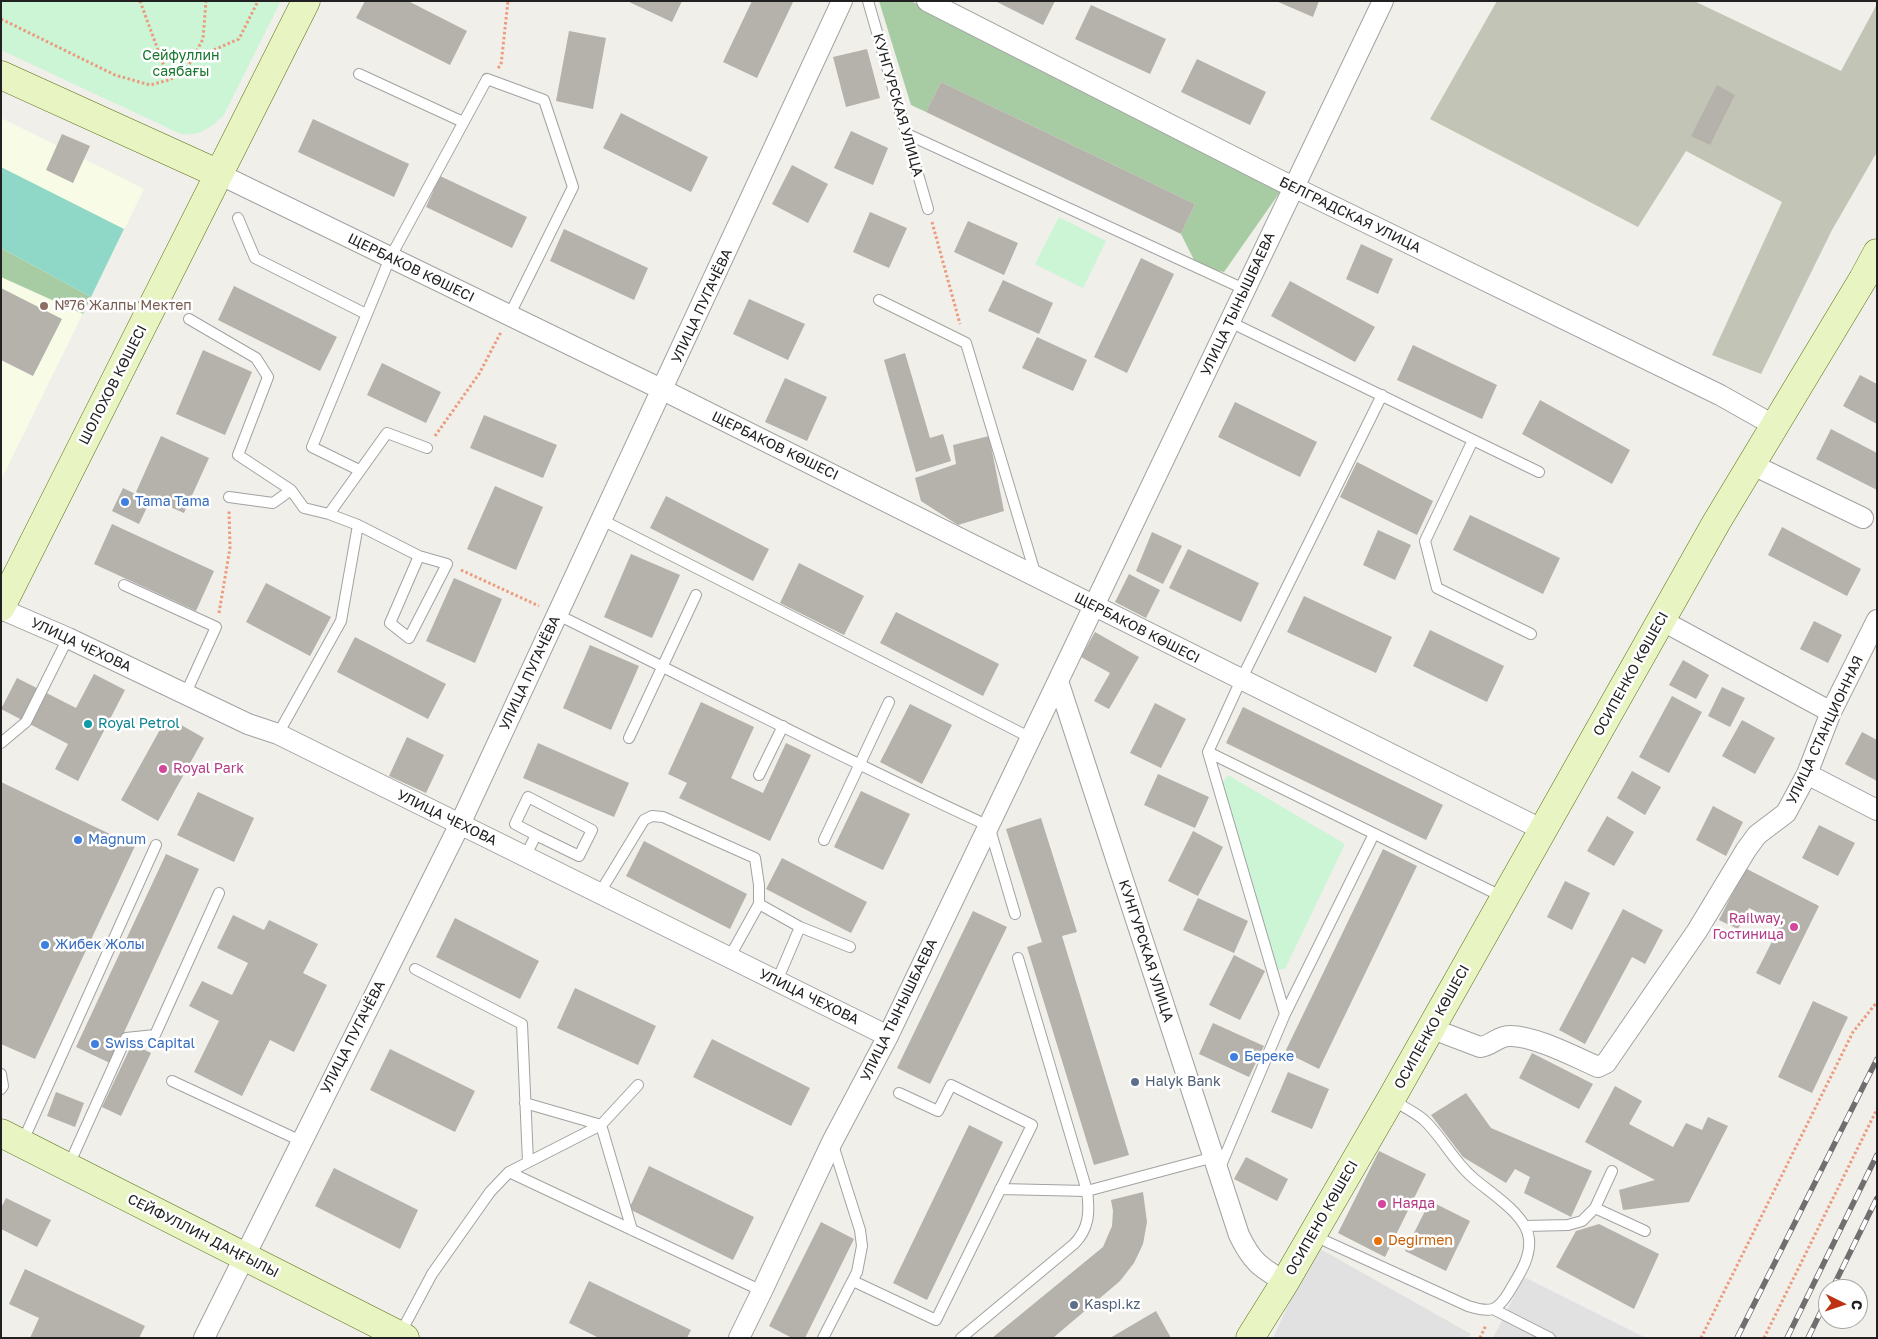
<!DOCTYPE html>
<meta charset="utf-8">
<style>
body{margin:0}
#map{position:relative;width:1878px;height:1339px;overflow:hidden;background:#f0efe9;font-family:"Golos Text",sans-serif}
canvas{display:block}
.frame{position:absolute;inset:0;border:2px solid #212121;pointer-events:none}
.north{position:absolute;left:1818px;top:1279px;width:50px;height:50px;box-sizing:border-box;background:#fff;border:1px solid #a6a6a6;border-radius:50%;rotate:94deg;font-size:14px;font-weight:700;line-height:20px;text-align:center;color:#212121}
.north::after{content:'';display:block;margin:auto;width:18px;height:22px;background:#bd3115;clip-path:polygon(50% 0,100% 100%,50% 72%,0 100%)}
</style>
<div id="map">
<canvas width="1878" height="1339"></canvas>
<div class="frame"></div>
<div class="north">С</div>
</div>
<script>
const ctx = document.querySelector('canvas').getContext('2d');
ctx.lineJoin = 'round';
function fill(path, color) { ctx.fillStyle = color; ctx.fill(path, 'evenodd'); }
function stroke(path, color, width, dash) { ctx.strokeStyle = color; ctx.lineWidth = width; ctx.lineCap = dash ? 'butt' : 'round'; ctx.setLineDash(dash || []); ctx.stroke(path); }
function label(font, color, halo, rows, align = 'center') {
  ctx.font = font + ' "Golos Text",sans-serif'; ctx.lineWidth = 5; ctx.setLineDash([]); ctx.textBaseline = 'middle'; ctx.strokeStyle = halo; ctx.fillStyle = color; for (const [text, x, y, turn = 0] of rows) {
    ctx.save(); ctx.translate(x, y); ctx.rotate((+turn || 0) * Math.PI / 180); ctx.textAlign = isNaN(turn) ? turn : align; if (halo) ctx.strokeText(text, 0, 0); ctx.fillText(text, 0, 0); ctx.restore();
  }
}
fill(new Path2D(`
 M1 118 144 189 1 480Z`), '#f8fce6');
fill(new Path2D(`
 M1497 1H1694L1841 71 1877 4V152L1832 230 1761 374 1712 355 1782 202 1686 151 1638 227 1430 119Z`), '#c2c4b5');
fill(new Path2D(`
 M879 1H911L1280 192 1224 272 1197 266 1181 234 1195 204 941 82 926 112 911 105Z
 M1 248 91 297 83 314 1 277Z`), '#a7cba2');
fill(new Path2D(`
 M1 1H281L224 115C209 128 202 136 181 134L1 50Z
 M1059 217 1106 241 1083 288 1035 264Z
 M1228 775 1345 844 1285 969 1272 970 1219 788Z`), '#cbf5d5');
fill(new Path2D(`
 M1 167 124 229 91 297 1 248Z`), '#8fd7c7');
fill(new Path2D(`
 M1315 1246 1471 1334 1468 1338H1273Z
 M1524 1277 1646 1338H1493Z`), '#e1e1e1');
fill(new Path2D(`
 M365 1H408L467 31 450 65 356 18Z
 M627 1H682L672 22Z
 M752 1 793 2 757 78 723 62Z
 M995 1H1055L1043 25Z
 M1276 1H1319L1313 17Z
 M1091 5 1166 39 1150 74 1075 39Z
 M569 31 606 38 593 109 556 101Z
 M867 49 880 98 846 107 833 57Z
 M1197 59 1266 92 1250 125 1181 92Z
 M941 82 1195 204 1181 234 926 112Z
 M1717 85 1735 95 1710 145 1691 136Z
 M621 113 708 157 691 192 603 148Z
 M313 119 409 164 394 197 298 152Z
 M851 131 888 148 873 185 834 168Z
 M62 134 90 146 73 183 46 170Z
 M792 165 828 184 808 223 772 204Z
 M440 176 527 217 512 248 426 207Z
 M870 212 907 228 889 268 853 252Z
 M968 221 1018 243 1004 275 954 252Z
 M564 229 648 268 634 300 550 261Z
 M1361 244 1393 259 1378 294 1346 279Z
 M1141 258 1174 274 1127 373 1094 357Z
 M1003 280 1053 303 1039 334 988 311Z
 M1290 281 1375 327 1355 362 1271 316Z
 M234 286 337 337 320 371 218 320Z
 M1 288 62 319 33 376 1 360Z
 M749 299 805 324 788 360 733 334Z
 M1037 337 1087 360 1073 391 1022 368Z
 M1413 345 1497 385 1482 419 1397 380Z
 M203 350 252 372 225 435 176 414Z
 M905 353 930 438 943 434 951 461 916 472 884 360Z
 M382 363 441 392 426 423 367 395Z
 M1860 375 1877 384V424L1843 406Z
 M785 378 827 397 807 441 765 422Z
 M1540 400 1630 450 1612 484 1522 434Z
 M1235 402 1317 442 1300 477 1218 437Z
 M484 415 557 445 543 478 470 448Z
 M1831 429 1877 453V490L1816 459Z
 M161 436 209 458 184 513 136 492Z
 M989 436 1004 511 958 525 921 501 915 478 956 464 953 445Z
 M1357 462 1433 501 1417 535 1340 497Z
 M495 486 543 507 516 570 467 549Z
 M123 488 150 501 139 524 112 511Z
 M666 496 769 549 753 581 650 528Z
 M1470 515 1560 558 1543 594 1453 550Z
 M112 524 214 571 196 611 94 564Z
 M1782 527 1861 569 1847 596 1768 555Z
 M1378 530 1411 545 1395 580 1363 565Z
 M1152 532 1182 546 1163 584 1136 571Z
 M1188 549 1259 583 1241 622 1169 588Z
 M631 554 680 575 652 638 604 617Z
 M799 563 864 596 844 635 780 603Z
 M1129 574 1160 590 1146 618 1115 602Z
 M454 578 502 599 475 663 426 641Z
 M266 583 331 617 310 656 246 622Z
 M1304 596 1392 637 1376 673 1287 632Z
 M896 612 999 664 983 696 880 643Z
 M1814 621 1842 635 1828 663 1800 649Z
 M1430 630 1504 666 1487 702 1413 666Z
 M1095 632 1139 657 1109 709 1094 701 1110 673 1081 657Z
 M355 637 446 684 428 719 337 672Z
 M590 645 639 666 611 730 563 708Z
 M1683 660 1709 675 1696 699 1669 685Z
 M94 674 125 690 78 781 55 769 68 744 1 709 17 678 76 708Z
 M1722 687 1745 698 1730 727 1708 716Z
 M1672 696 1702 712 1669 773 1639 757Z
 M701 702 754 727 731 778 763 793 786 743 811 755 770 841 679 798 687 783 668 774Z
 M1155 703 1186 719 1161 768 1130 753Z
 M910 704 952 725 922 784 880 762Z
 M1243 707 1443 805 1426 840 1226 743Z
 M167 717 204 738 158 821 121 800Z
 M1742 720 1775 738 1755 774 1722 756Z
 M1862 732 1877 740V781L1845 764Z
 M407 737 444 755 426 793 389 776Z
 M538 743 629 783 614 817 523 778Z
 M1632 771 1661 787 1645 815 1617 798Z
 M1158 774 1209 797 1195 828 1144 805Z
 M1 782 135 846 35 1059 1 1044Z
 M861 791 910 814 883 870 834 847Z
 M198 792 254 818 234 862 177 835Z
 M1713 806 1743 822 1726 856 1696 840Z
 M1607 816 1634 832 1614 866 1587 851Z
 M1041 818 1077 932 1062 936 1129 1155 1094 1165 1027 947 1042 942 1006 829Z
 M1819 825 1855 843 1838 876 1802 858Z
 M1193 831 1223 847 1198 896 1168 881Z
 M644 841 747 894 730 929 626 876Z
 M1383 849 1417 866 1319 1069 1285 1052Z
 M166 854 199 869 110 1063 76 1047Z
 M782 858 867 902 851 933 766 889Z
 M1745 868 1819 906 1780 985 1756 973 1781 924 1749 908 1738 929 1719 920Z
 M1565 881 1590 893 1572 930 1547 917Z
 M1198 898 1248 921 1234 953 1183 930Z
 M1623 909 1663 930 1645 964 1632 957 1585 1044 1559 1030Z
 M973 911 1007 927 930 1084 897 1068Z
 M233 915 264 930 269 920 318 944 303 973 327 985 294 1052 270 1040 242 1096 194 1072 219 1021 189 1006 202 981 232 995 248 963 217 948Z
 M455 918 539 961 520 999 436 957Z
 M1234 955 1265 971 1240 1020 1209 1005Z
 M575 988 656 1026 638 1065 557 1028Z
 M1813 1001 1848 1017 1812 1093 1778 1077Z
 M1213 1023 1264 1046 1249 1077 1199 1054Z
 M712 1039 810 1088 791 1126 693 1077Z
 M132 1044 151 1053 121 1116 102 1107Z
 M390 1049 475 1091 455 1132 370 1090Z
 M1532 1053 1593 1084 1579 1109 1519 1078Z
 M1288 1072 1329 1089 1312 1129 1271 1112Z
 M1615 1086 1642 1101 1629 1124 1673 1147 1686 1123 1702 1130 1708 1117 1728 1126 1689 1202 1623 1210 1619 1190 1655 1180 1585 1142Z
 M56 1092 84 1103 75 1127 47 1116Z
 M1466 1093 1491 1128 1592 1171 1571 1217 1524 1193 1530 1177 1515 1169 1506 1183 1463 1157 1431 1115Z
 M969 1125 1003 1142 927 1300 893 1283Z
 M1379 1151 1426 1174 1385 1257 1338 1233Z
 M1246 1157 1288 1179 1277 1201 1234 1179Z
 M649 1166 754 1217 733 1260 629 1209Z
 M334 1168 418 1210 400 1249 315 1206Z
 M1143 1192 1147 1222 1143 1244 1134 1263 1120 1281 1053 1338H992L1103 1247 1112 1226 1113 1211 1111 1200Z
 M6 1198 51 1220 37 1247 1 1229V1208Z
 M1430 1201 1470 1221 1446 1271 1405 1251Z
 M821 1222 854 1239 805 1338H792L769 1326Z
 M1599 1224 1659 1254 1634 1309 1556 1267 1576 1231Z
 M25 1269 145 1326 139 1338H30L39 1318 9 1304Z
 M589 1281 691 1330 687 1338H599L569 1323Z
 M1156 1311 1171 1338H1110Z`), '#b5b1ab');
const lane = new Path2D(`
 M868 1 928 209
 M359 74 463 122
 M907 134 1244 289
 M238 218 255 258 366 314
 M879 300 966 343 1036 576
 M189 319 256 358 268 377 238 455 291 490
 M1230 322 1539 472
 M1473 440 1425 541 1437 588 1531 634
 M359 470 312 447 390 258 487 79 544 100 573 187 509 316
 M229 497 273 503 291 490 304 508 329 514 358 525
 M329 514 387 433 427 448
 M602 520 1031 738
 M124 585 216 627 185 695
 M558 615C701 685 843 759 989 826L1015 914
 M278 734 341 621 358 525 419 556 447 564 409 638 390 623 419 556
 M629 738 696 595
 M1 743 26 722 68 638
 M1208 752 1503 897
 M759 775 783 726
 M824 840 889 702
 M525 857 536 835 515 824 528 797 592 830 579 856 536 835
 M599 894 644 820 652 816 663 817 755 858 759 885V904L800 927 850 947
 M729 958 759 904
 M415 969 522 1024 528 1162
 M777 981 800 927
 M1285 1014 1208 752 1241 680 1382 395
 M1 1074 3 1086 1 1089
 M172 1081 301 1141
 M525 1103 601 1125 632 1230
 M22 1143 156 845
 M68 1167 126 1038 155 1035 219 893
 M1219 1170 1285 1014 1374 834
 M509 1172 762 1291
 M1000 1189 1087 1191 1214 1157
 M1595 1208 1612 1171
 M1525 1226 1568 1225 1582 1221 1595 1208 1645 1231
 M1312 1235 1468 1306C1490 1313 1497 1312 1509 1292 1518 1276 1531 1259 1529 1239 1527 1214 1488 1192 1471 1176 1453 1160 1442 1137 1424 1120 1415 1112 1402 1106 1392 1100
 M853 1281 936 1320 1032 1125 951 1085 938 1111 899 1093
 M1493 1309 1550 1338
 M400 1334 432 1274 490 1192 509 1172 601 1125 638 1085
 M823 1338 857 1272 862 1246 860 1230 833 1145
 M961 1338 1074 1244C1089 1229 1090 1212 1087 1191L1018 958`);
const street = new Path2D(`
 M927 1 1277 179 1720 395 1775 426
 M219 174 663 390 1543 830
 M1751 464 1863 518
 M1 609 68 638 248 724 278 734 888 1036
 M1661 620 1831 712
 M1807 774 1877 810
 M1430 1028 1480 1047C1491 1046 1498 1036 1509 1036 1533 1035 1575 1057 1598 1067L1606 1063 1697 931 1746 850 1757 835 1786 813 1807 774 1831 712 1877 620
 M1285 1282C1260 1267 1252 1262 1239 1235L1058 681 1383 1
 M204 1338 460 824 842 1
 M739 1338 762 1291 832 1142 888 1036 1058 681`);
const secondary = new Path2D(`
 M1 75 219 174
 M1 607 306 1
 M1 1133 405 1338
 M1250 1338 1285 1282 1391 1099 1716 523 1863 279 1877 253`);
stroke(lane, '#a2a2a2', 12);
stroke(street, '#a2a2a2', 22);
stroke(secondary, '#556f11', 29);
stroke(new Path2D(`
 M140 1 169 80
 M1 19 115 75 150 85 169 80 185 72 203 39 206 1
 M191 60 239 39 258 1
 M498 68 501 65 508 1
 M932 222 960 324
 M435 436 479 374 501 332
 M461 570 539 606
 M219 613 230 548 229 510
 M1480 1338 1486 1325
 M1701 1338 1853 1032 1877 1002
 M1764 1338 1877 1109`), '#ec9b7e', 3, [2.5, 2.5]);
stroke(lane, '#fff', 10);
stroke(street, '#fff', 20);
stroke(secondary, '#e9f4c3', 28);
const rail = new Path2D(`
 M1832 1289 1877 1198
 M1737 1338 1877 1059
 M1787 1338 1877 1155
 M1808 1338 1828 1297`);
stroke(rail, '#6f6f6f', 5.5);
stroke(rail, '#fff', 4, [11]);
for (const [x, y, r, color] of [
 [44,306,5,"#8d6e63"],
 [125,502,5,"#3f7fe0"],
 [88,724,5,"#0f9aa8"],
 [163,769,5,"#d1479c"],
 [78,840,5,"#3f7fe0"],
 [1794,927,5,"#d1479c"],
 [45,945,5,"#3f7fe0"],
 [95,1044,5,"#3f7fe0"],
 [1234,1057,5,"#3f7fe0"],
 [1135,1082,5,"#5c6f8a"],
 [1382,1204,5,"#d1479c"],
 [1378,1241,5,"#e8710a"],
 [1074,1305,5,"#5c6f8a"]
]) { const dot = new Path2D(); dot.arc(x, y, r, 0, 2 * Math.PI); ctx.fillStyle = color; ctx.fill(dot); stroke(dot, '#fff', 2); }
label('14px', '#18762f', '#fff', [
 ["Сейфуллин",181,56],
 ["саябағы",181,72]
]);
label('14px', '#212121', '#fff', [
 ["КУНГУРСКАЯ УЛИЦА",898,105,74],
 ["БЕЛГРАДСКАЯ УЛИЦА",1350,215,26],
 ["ЩЕРБАКОВ КӨШЕСІ",411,268,26],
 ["УЛИЦА ТЫНЫШБАЕВА",1238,304,-65],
 ["УЛИЦА ПУГАЧЁВА",702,306,-65],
 ["ШОЛОХОВ КӨШЕСІ",113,385,-63],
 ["ЩЕРБАКОВ КӨШЕСІ",775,446,26],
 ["ЩЕРБАКОВ КӨШЕСІ",1137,628,27],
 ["УЛИЦА ЧЕХОВА",81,645,25],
 ["УЛИЦА ПУГАЧЁВА",530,673,-65],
 ["ОСИПЕНКО КӨШЕСІ",1631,674,-61],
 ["УЛИЦА СТАНЦИОННАЯ",1825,730,-65],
 ["УЛИЦА ЧЕХОВА",447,818,26],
 ["КУНГУРСКАЯ УЛИЦА",1146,951,72],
 ["УЛИЦА ЧЕХОВА",809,997,26],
 ["УЛИЦА ТЫНЫШБАЕВА",899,1010,-64],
 ["ОСИПЕНКО КӨШЕСІ",1432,1027,-61],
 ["УЛИЦА ПУГАЧЁВА",353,1037,-63],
 ["ОСИПЕНО КӨШЕСІ",1322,1218,-60],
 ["СЕЙФУЛЛИН ДАҢҒЫЛЫ",203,1236,27]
]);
label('14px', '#785e54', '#fff', [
 ["№76 Жалпы Мектеп",54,306]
], 'left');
label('14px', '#366cbe', '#fff', [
 ["Tama Tama",135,502],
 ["Magnum",88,840],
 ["Жибек Жолы",55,945],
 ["Swiss Capital",105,1044],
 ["Береке",1244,1057]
], 'left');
label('14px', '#0d838f', '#fff', [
 ["Royal Petrol",98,724]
], 'left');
label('14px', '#b23c85', '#fff', [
 ["Royal Park",173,769],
 ["Railway,",1784,919,"right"],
 ["Гостиница",1784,935,"right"],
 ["Наяда",1392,1204]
], 'left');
label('14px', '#4e5e75', '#fff', [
 ["Halyk Bank",1145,1082],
 ["Kaspi.kz",1084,1305]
], 'left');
label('14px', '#c56008', '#fff', [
 ["Degirmen",1388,1241]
], 'left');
</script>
